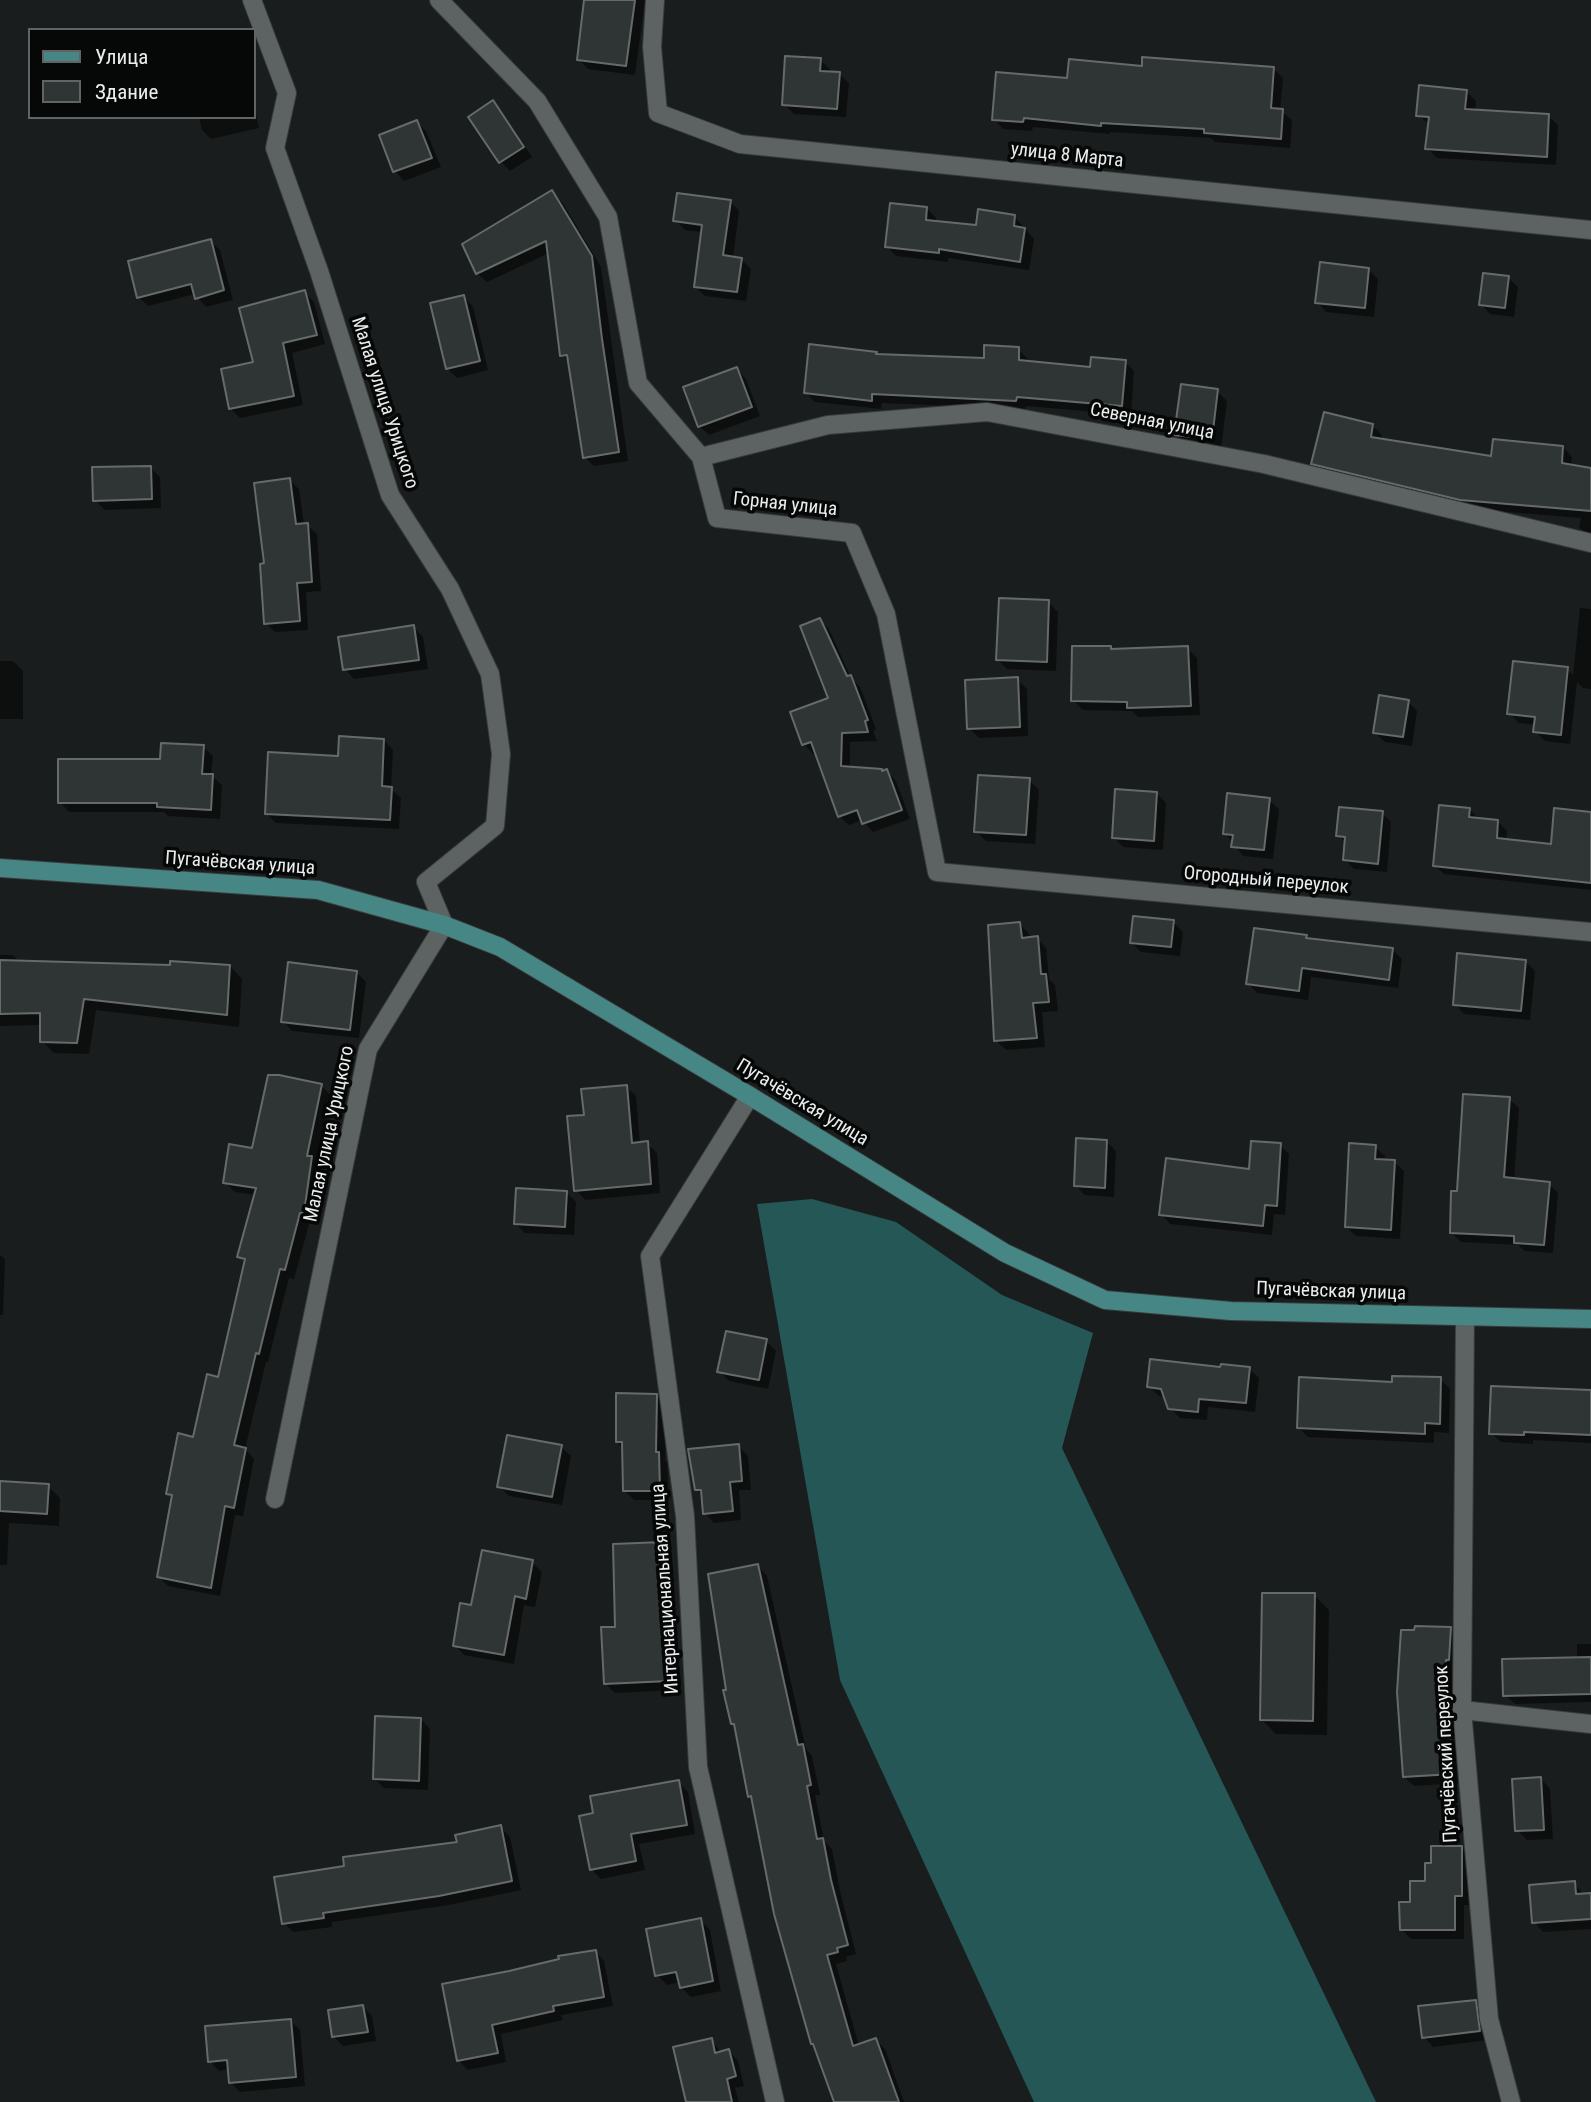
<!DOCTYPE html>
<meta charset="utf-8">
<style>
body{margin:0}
#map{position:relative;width:1591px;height:2102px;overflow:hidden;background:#191d1d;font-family:"Roboto Condensed",sans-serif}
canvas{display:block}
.legend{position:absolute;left:28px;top:28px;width:228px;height:91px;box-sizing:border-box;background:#060707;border:2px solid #626363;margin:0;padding:9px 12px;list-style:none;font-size:21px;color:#ebeeee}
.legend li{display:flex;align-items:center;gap:14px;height:35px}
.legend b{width:35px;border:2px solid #626363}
</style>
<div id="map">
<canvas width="1591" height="2102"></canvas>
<ul class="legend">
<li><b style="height:9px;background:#468684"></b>Улица</li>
<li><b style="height:19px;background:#2f3434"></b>Здание</li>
</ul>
</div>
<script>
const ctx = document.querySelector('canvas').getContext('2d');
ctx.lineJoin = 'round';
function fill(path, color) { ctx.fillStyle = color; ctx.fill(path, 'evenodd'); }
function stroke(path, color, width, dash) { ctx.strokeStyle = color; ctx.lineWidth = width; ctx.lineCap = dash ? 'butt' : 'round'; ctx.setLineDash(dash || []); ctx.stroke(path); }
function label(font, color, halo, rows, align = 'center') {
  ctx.font = font + ' "Roboto Condensed",sans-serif'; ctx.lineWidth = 7; ctx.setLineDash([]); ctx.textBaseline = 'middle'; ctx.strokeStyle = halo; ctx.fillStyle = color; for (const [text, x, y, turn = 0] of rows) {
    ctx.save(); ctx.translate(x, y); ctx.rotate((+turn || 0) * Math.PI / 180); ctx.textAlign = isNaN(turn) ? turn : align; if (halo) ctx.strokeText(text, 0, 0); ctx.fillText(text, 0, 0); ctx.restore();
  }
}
fill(new Path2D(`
 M812 1199 896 1222 1002 1295 1093 1333 1062 1448 1376 2102H1034L840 1680 757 1204Z`), '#245756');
fill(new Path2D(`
 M586 0H645L635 75 588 69 578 59Z
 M820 60 830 69 829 73 839 74 849 83 846 117 794 114 784 104Z
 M1143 68H1273L1283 78 1280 110 1292 120 1290 148 1215 142 1211 138 1110 132V134L1033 127 1032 131 1003 129 994 119 1068 80Z
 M1467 92 1476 101 1475 112 1548 116 1558 125 1556 165 1437 158 1427 148 1430 125 1418 115Z
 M493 103 502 112 532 157 510 171 501 162Z
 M254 105 259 128 211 139 202 130 199 117H254Z
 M417 122 426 131 441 167 404 181 395 171 381 136Z
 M552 193 562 202 601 267 628 461 594 466 584 457 570 363 562 355 549 253 487 282 477 273Z
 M730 201 739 211 733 258 741 259 751 269 746 301 705 296 695 286 702 232 685 230 675 220Z
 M927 208 936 218V223L977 227 1014 216 1034 239 1029 270 948 258V262L896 256 887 247Z
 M210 241 220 250 233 300 206 307 195 294 148 306 139 297Z
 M1368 269 1378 279 1374 317 1326 312 1317 302Z
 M1508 278 1518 287 1514 317 1490 314 1481 304Z
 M304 292 314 302 325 344 292 353 303 405 240 418 230 408 255 364Z
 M464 297 473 307 488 370 457 378 447 368Z
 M1018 349 1028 359V363L1092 369 1125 362 1134 371 1131 415 1026 406 1025 409 882 403 881 409 815 402 806 393 876 353 878 356 985 359Z
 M737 369 746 379 760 416 709 435 699 426Z
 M1217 391 1227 401 1221 448 1186 444 1176 434Z
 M1373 426 1382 435 1381 440 1493 458 1563 447 1572 457 1571 467 1591 470V538L1579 527 1581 518 1471 509 1323 473 1313 463Z
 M150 467 160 477 161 508 105 510 95 500Z
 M289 480 299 489 304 525H307L317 534 321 591 306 592 308 630 275 632 266 623V565Z
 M1048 602 1058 612 1056 671 1007 669 998 660Z
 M1580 608 1591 609V689L1583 688 1577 682 1570 744 1545 741 1535 731 1536 725 1519 723 1509 713 1567 669 1573 675Z
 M820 620 829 629 851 678 860 687 876 729 873 731 877 741 850 742V769L887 771 896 781 910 819 873 832 862 820 849 825 839 816 817 752 813 754 804 744 830 699Z
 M413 627 423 637 428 669 354 679 345 669Z
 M1111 648 1113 650 1187 648 1197 658 1200 715 1138 717 1132 711 1083 710 1073 700Z
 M0 661H13L23 671V719H0Z
 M1017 679 1027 689 1028 736 979 738 969 728Z
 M1408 701 1417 711 1412 746 1385 742 1375 733Z
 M384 740 393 750 391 789 401 798 399 829 276 823 267 814 340 758Z
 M203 747 213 756 211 775 222 785 220 819 168 816 164 812H69L60 802Z
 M1029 780 1039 790 1035 844 986 841 976 831Z
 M1156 793 1166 803 1163 850 1123 847 1114 837Z
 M1269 800 1279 809 1273 859 1243 856 1225 833Z
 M1470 810 1480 820 1498 822 1507 831 1506 841 1552 846 1591 814V890L1444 874 1434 865Z
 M1382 813 1391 822 1387 872 1354 869 1345 860 1346 843 1338 835Z
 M1173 922 1183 932 1180 956 1141 952 1132 943Z
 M1020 924 1029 934 1030 939 1037 938 1046 948 1049 979 1055 985 1058 1011 1042 1012 1045 1047 1006 1050 996 1041Z
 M1306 937 1309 940 1392 949 1402 959 1398 988 1311 977 1308 1000 1257 993 1248 983Z
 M0 955H13L20 962 230 966 242 979 239 1027 96 1010 89 1054 54 1053 42 1041V1025L0 1026Z
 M1525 961 1535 971 1530 1020 1464 1014 1455 1004Z
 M356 972 366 982 359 1038 292 1031 283 1021Z
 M270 1075 321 1086 331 1095 316 1163 321 1168 313 1222 310 1221 294 1279 289 1278 268 1362H266L245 1449 254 1459 243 1516 235 1515 220 1596 168 1586 159 1577 173 1499 168 1494 219 1379 246 1264 239 1256 256 1195 235 1192 225 1182 253 1149Z
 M626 1087 636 1096 640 1144 647 1143 657 1153 660 1193 585 1200 576 1190 585 1116Z
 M1509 1099 1519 1108 1514 1180 1549 1184 1558 1193 1553 1253 1525 1251 1518 1245 1461 1242 1451 1232 1458 1193Z
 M1106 1141 1116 1151 1114 1197 1085 1195 1076 1186Z
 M1280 1145 1289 1154 1285 1215 1274 1214 1272 1235 1170 1224 1161 1214 1251 1171Z
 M1375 1147 1385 1156V1161L1394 1162 1404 1171 1400 1239 1356 1236 1346 1227Z
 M566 1192 576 1202 574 1235 525 1233 516 1224Z
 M0 1255 5 1259 3 1315H0Z
 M766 1341 776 1351 768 1389 729 1381 719 1371Z
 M1222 1369H1249L1259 1378 1255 1412 1208 1407 1207 1420 1180 1418 1170 1408 1166 1397 1159 1396 1149 1387Z
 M1440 1379 1450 1389 1449 1433 1434 1432V1443L1308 1437 1298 1427 1394 1384Z
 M1591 1392V1443L1533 1440V1444L1501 1442 1491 1433Z
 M656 1395 666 1405 665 1460 667 1463 669 1500H634L625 1491 623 1448 617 1442Z
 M738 1446 748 1456 751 1490H739L741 1520 714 1523 705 1513 703 1496 696 1489Z
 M561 1447 571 1456 562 1505 509 1496 499 1486Z
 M0 1483 48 1486 60 1498 59 1526 9 1523 7 1565H0Z
 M662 1544 672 1554 678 1690 615 1693 605 1683Z
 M532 1562 542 1572 535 1607 524 1605 514 1664 464 1655 455 1645 472 1607Z
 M758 1566 767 1576 806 1749 812 1756 820 1795H815L824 1841 832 1849 840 1891 856 1954 846 1957 847 1961 836 1964 859 2046 876 2040 885 2049 904 2102H838L816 2048 812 2044 754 1800 750 1796 728 1691Z
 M1314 1595 1329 1610 1327 1735 1276 1734 1262 1720Z
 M1450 1629 1459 1638 1462 1783 1414 1786 1404 1777Z
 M1577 1644H1591V1702L1515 1704 1505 1695 1577 1659Z
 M421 1719 430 1729 428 1790 384 1788 374 1778Z
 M1541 1779 1550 1789 1553 1839 1527 1840 1517 1830Z
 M678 1782 688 1792 695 1834 639 1844 645 1870 601 1879 591 1869Z
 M500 1827 510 1837 521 1890 449 1905 332 1922V1927L293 1932 284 1923 346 1867 459 1843Z
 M1461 1847 1471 1857V1905H1464V1939H1411L1401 1929 1426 1882 1433 1865Z
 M1574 1883 1584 1895 1591 1894V1929L1543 1932 1534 1922Z
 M700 1920 710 1930 721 1991 691 1997 681 1987 680 1982 667 1985 657 1975Z
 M595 1951 604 1961 613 2006 561 2015 563 2020 501 2034 506 2062 468 2070 458 2060 444 1985Z
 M1475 2001 1485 2011 1488 2040 1433 2047 1424 2037Z
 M363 2007 372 2016 376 2041 343 2046 333 2036Z
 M291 2021 300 2030 305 2086 240 2092 230 2082 229 2069 219 2071 210 2061Z
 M711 2040 722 2053 729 2051 738 2061 744 2086 735 2088 739 2102H688Z`), '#0007');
const building = new Path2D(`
 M584 0H635L626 66 577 60Z
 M785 56 821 58 820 71 840 72 837 109 782 105Z
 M1142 57 1274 67 1271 108 1283 109 1281 139 1204 133V129L1101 123V126L1024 118 1023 122 992 120 996 72 1067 78 1069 59 1142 66Z
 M1419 85 1467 90 1465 109 1549 114 1547 157 1425 149 1429 117 1416 116Z
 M493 100 524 147 499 163 468 117Z
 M417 120 432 158 393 172 379 135Z
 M552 190 592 256 602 339 619 452 583 458 567 355 560 356 546 241 476 274 462 244Z
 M677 193 731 200 723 255 742 258 737 292 694 287 702 225 673 221Z
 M890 203 927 207 926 220 976 225 978 209 1015 215 1014 226 1025 228 1020 262 939 249V253L885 247Z
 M211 239 224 290 195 299 191 284 137 298 128 261Z
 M1320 262 1369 268 1365 308 1315 303Z
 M1483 273 1509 276 1505 308 1479 305Z
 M305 290 317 335 283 343 294 396 229 409 221 369 253 362 239 308Z
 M464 295 480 361 446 369 430 303Z
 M809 344 877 352 876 354 984 358V345L1019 347V360L1090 367 1091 357 1126 360 1122 406 1017 397 1016 401 872 394V401L804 393Z
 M737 367 752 407 698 427 683 387Z
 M1181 384 1218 389 1212 439 1174 435Z
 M1324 412 1373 424 1371 437 1491 456 1493 439 1563 446 1562 463 1591 468V511L1460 500 1311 464Z
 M151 466 152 499 93 501 92 467Z
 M290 478 296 524 308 523 312 582 297 583 300 621 264 624 260 564 264 563 254 483Z
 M999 598 1049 600 1047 662 996 660Z
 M820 618 847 676 851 675 868 720 865 721 868 732 842 733 841 766 882 769V771L887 769 902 810 862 824 857 810 838 817 811 742 802 745 790 712 828 698 800 626Z
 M414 625 419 660 343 670 338 637Z
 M1072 646H1111V649L1188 646 1191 706 1127 708V702L1071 701Z
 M1513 661 1568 667 1561 735 1533 732 1535 717 1507 714Z
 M1018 677 1020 727 967 729 965 680Z
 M1379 695 1409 700 1403 737 1373 733Z
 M339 736 384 739 382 786 392 787 390 820 265 814 268 752 338 756Z
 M161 743 204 745 202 774H213L211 810 157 807V803H58V759H160Z
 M978 775 1030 778 1026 835 974 832Z
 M1115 789 1157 792 1154 841 1112 838Z
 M1227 793 1270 798 1264 850 1231 847 1233 835 1223 834Z
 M1439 805 1470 808 1469 817 1498 820 1497 838 1551 844 1554 808 1591 812V883L1433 866Z
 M1339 807 1383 811 1378 864 1343 860 1345 837 1336 836Z
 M1133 916 1174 920 1171 947 1130 943Z
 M1020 922 1022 938 1038 936 1041 974H1046L1049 1002 1033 1003 1037 1038 994 1041 988 925Z
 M1254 928 1307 935 1306 938 1393 948 1389 980 1302 968 1299 991 1246 984Z
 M1457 953 1526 960 1521 1011 1453 1005Z
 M0 960 170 965V961L230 965 227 1015 84 999 77 1043 40 1042V1013L0 1014Z
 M288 962 357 971 350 1030 281 1022Z
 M268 1075H279L322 1084 307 1156H312L304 1213H300L285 1270 280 1269 259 1354 256 1353 234 1445 246 1448 234 1508 225 1506 211 1588 157 1577 172 1495 166 1494 178 1433 193 1437 207 1374 218 1377 245 1259 237 1257 256 1188 223 1183 229 1144 252 1148Z
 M627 1085 632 1143 648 1141 651 1184 574 1191 567 1116 584 1115 581 1089Z
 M1463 1094 1510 1097 1504 1177 1550 1182 1544 1245 1514 1243V1236L1450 1233 1451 1191H1457Z
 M1076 1138 1107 1140 1105 1188 1074 1186Z
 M1251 1141 1281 1143 1277 1206 1265 1205 1263 1226 1159 1215 1166 1158 1249 1169Z
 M1349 1143 1376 1145 1375 1159 1395 1160 1391 1230 1345 1227Z
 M516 1188 567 1191 565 1227 514 1224Z
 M726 1331 767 1339 759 1380 717 1372Z
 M1150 1359 1220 1367 1221 1364 1250 1367 1246 1403 1199 1399 1198 1412 1168 1409 1161 1389 1147 1387Z
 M1392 1376 1441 1377 1440 1424 1425 1423V1434L1297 1428 1299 1377 1392 1382Z
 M1491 1386 1591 1390V1435L1524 1432V1435L1489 1434Z
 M616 1393 657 1394 656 1452H659L660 1491H623L622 1442H616Z
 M507 1435 562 1445 552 1497 497 1487Z
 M739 1444 742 1481 730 1482 733 1511 703 1514 701 1490H695L688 1449Z
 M0 1481 49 1484 47 1514 0 1511Z
 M663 1542 669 1681 604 1684 601 1627H615L613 1544Z
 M482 1550 533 1560 526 1599 515 1596 504 1655 453 1646 460 1603 471 1605Z
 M758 1564 798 1745 803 1744 811 1785 807 1786 817 1839 823 1838 831 1880 848 1945 837 1948 838 1952 827 1955 853 2046 876 2038 899 2102H834L813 2044H811L774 1914 751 1796 748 1797 734 1724H731L723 1690H726L708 1574Z
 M1262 1593H1315L1313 1721 1260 1720Z
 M1415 1626 1451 1627 1449 1660H1446L1453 1774 1403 1777 1397 1692 1401 1630H1414Z
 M1591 1657V1694L1503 1696 1502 1659Z
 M375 1716 421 1718 419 1781 373 1779Z
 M1541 1777 1544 1830 1515 1831 1512 1779Z
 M679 1780 687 1825 631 1834 636 1861 590 1870 579 1816 593 1813 590 1796Z
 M501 1825 512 1881 439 1896 323 1913 324 1918 282 1924 274 1877 344 1866 343 1857 457 1842 455 1835Z
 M1431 1846H1462V1896H1455V1930H1400L1399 1902H1410V1881H1425V1863H1431Z
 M1575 1881 1576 1894 1591 1893V1919L1532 1923 1529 1885Z
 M701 1918 713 1981 680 1988 676 1972 655 1976 646 1929Z
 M596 1950 604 1997 553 2006 554 2011 492 2025 498 2053 457 2061 442 1984 509 1971 559 1959 558 1956Z
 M1476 2000 1480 2031 1422 2038 1418 2006Z
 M363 2005 368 2032 332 2037 328 2010Z
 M291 2019 296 2077 229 2083 227 2060 208 2062 205 2026Z
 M712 2038 715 2053 729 2049 736 2076 727 2079 732 2102H686L673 2047Z`);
fill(building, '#2f3434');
stroke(building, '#656b6a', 2);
const street = new Path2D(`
 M252 0 287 93 275 148 319 271 390 495 450 589 490 674 501 754 495 826 426 882 444 925 368 1049 275 1499
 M439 0 537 101 608 217 638 383 701 457 717 518 852 533 886 614 937 872 1591 932
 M655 0 652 47 658 113 740 144 1591 230
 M701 457 828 425 987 412 1264 464 1591 543
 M750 1096 650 1256 685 1516 698 1767 775 2102
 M1465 1317 1462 1710 1489 2019 1511 2102
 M1462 1710 1591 1724`);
const secondary = new Path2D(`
 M0 868 318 890 444 925 500 947 750 1096 1005 1253 1105 1300 1231 1311 1591 1319`);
stroke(street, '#383b3a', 20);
stroke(secondary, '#383b3a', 20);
stroke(street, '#5d6362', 18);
stroke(secondary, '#468684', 18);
label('19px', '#ebeeee', '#060707', [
 ["улица 8 Марта",1067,156,6],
 ["Малая улица Урицкого",384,403,72],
 ["Северная улица",1152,422,11],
 ["Горная улица",785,505,6],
 ["Пугачёвская улица",240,864,4],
 ["Огородный переулок",1266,881,5],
 ["Пугачёвская улица",802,1103,31],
 ["Малая улица Урицкого",330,1134,-78],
 ["Пугачёвская улица",1331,1292,2],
 ["Интернациональная улица",666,1589,-94],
 ["Пугачёвский переулок",1447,1754,-93]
]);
</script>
